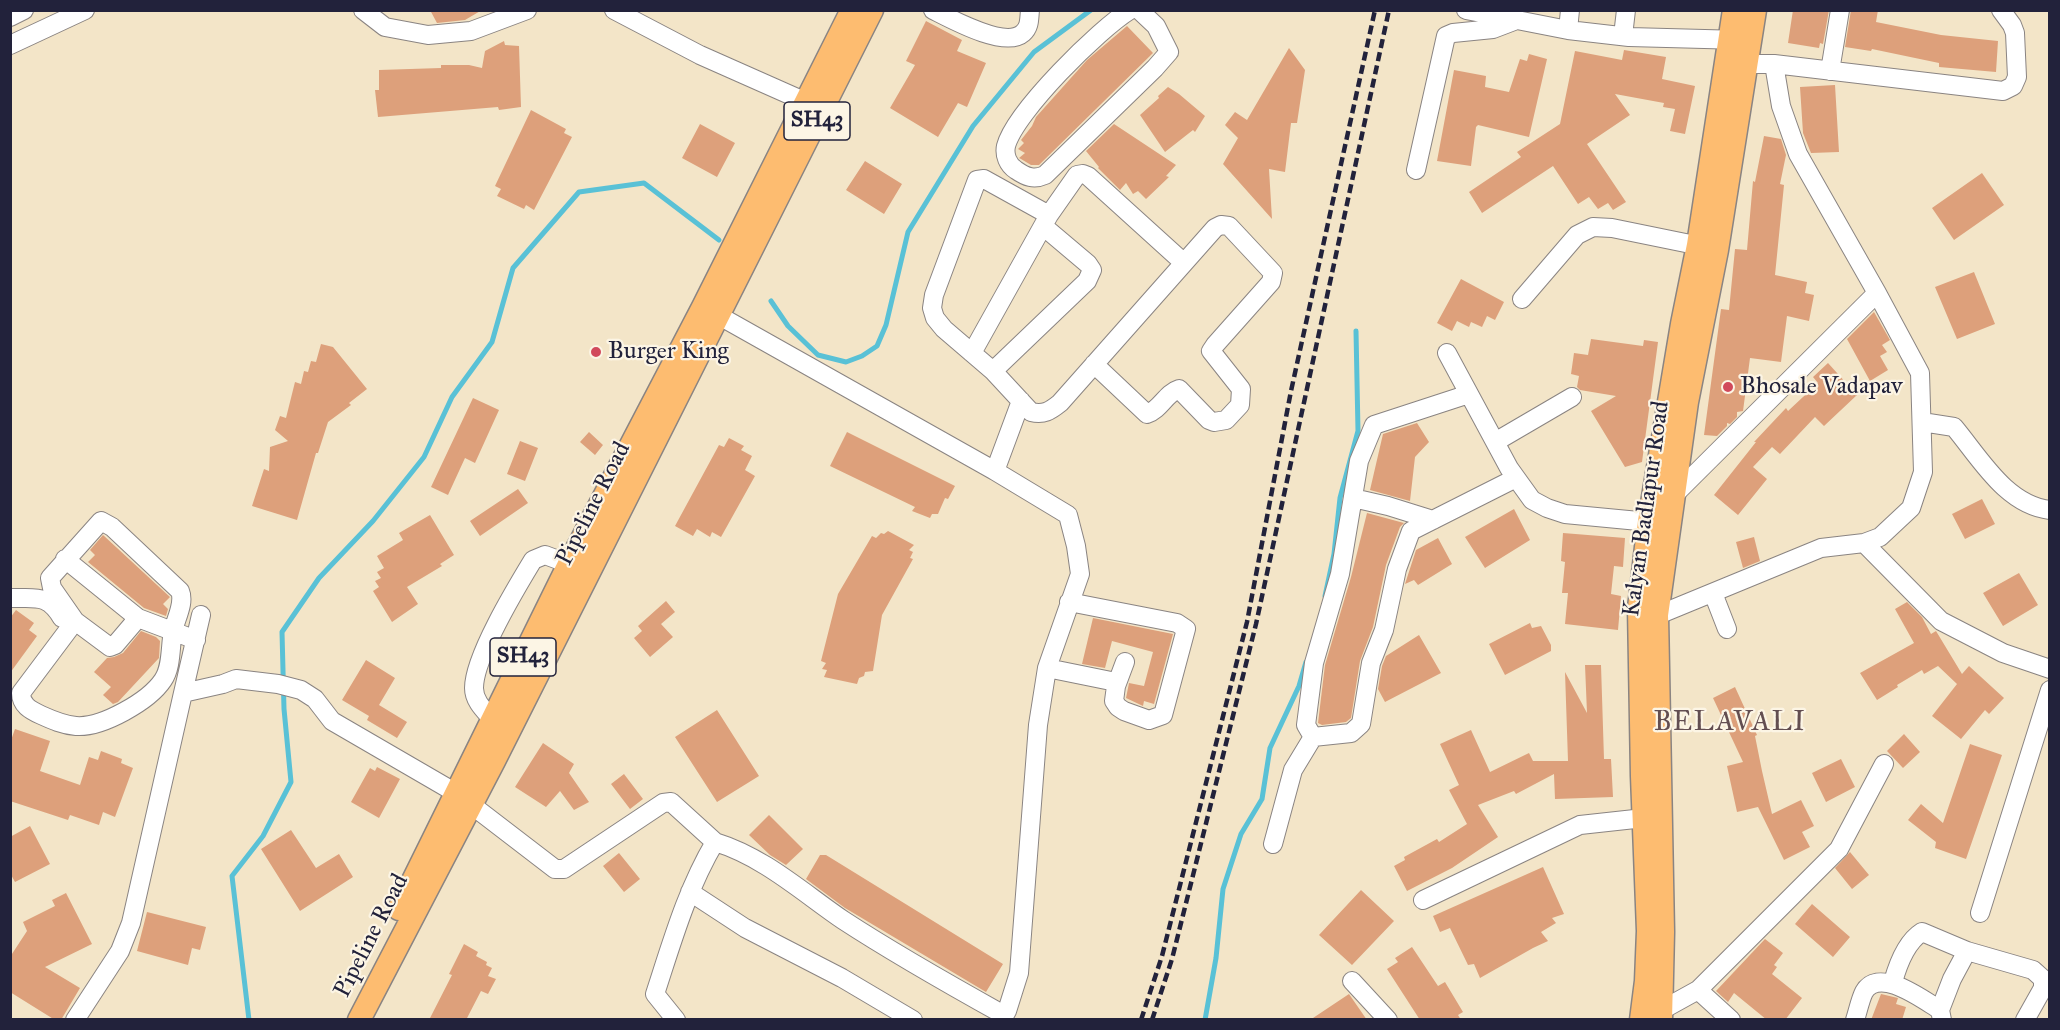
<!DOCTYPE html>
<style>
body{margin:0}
#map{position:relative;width:2060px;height:1030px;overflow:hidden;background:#f3e5c8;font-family:"IM FELL Great Primer",serif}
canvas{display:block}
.frame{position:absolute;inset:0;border:12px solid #22223b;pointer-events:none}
</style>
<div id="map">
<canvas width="2060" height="1030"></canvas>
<div class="frame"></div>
</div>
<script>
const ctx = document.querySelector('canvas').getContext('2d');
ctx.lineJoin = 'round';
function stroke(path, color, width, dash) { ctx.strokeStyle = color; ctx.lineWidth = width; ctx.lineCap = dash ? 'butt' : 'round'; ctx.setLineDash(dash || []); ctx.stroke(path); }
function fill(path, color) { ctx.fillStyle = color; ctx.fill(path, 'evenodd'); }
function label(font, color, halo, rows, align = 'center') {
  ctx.font = font + ' "IM FELL Great Primer",serif'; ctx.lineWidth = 4.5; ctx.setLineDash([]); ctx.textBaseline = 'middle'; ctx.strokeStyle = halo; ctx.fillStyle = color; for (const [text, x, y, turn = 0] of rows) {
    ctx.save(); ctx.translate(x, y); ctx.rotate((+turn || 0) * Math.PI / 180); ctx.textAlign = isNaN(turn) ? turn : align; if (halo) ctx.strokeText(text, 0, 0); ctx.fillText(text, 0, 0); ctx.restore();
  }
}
stroke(new Path2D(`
 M771 301 788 326 818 355 846 362 862 356 877 346 886 325 908 232 973 126 1034 52 1091 10
 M1325 596 1334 554 1340 498 1358 431 1356 331
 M249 1020 232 876 263 836 291 782 284 709 282 632 319 578 373 521 424 457 452 397 492 342 513 268 579 192 644 183 719 240
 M1205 1020 1216 958 1223 889 1241 834 1262 799 1270 748 1299 686 1306 662`), '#59c1d6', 5);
fill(new Path2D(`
 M430 10H482L465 20 437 23Z
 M1793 10H1829L1823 44 1820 43 1819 48 1788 43Z
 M1851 10H1878L1876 22 1941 35 1998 41 1996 72 1939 67V63L1872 49 1871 51 1845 47Z
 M926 21 962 40 957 51 986 63 967 107 958 103 938 137 890 108 915 65 906 61Z
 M1127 26 1153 53 1039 165H1031L1021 159 1019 158 1025 153 1018 149 1024 143 1021 140 1032 126 1036 117 1087 60Z
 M504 41 505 45 519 46 521 107 499 110 498 107 378 117 375 90H379V70L441 68V65H469L482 68 485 51Z
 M1289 48 1305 70 1297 123H1291L1285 172 1269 169 1272 219 1223 164 1238 138 1225 125 1235 112 1247 120Z
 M1624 50 1666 57 1662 79 1695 86 1685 134 1670 131 1675 109 1663 107 1664 103 1615 94 1630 115 1587 144 1626 202 1613 210 1608 203 1598 209 1589 197 1578 204 1553 166 1482 213 1469 192 1521 157 1517 152 1560 124 1575 51 1622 60Z
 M1529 54 1547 59 1529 137 1478 125 1476 127 1471 166 1437 161 1454 70 1486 76 1485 87 1509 92 1520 59 1527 61Z
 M1835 85 1839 152 1811 153 1803 133 1800 87Z
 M1168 87 1179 94 1205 116 1195 132 1193 130 1165 152 1140 115 1159 98 1158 96Z
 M531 110 566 129 564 133 572 137 534 210 526 205 524 209 497 196 501 189 495 186Z
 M700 124 735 143 717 177 682 158Z
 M1114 124 1176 165 1166 176 1169 177 1146 199 1138 191 1133 194 1126 183 1120 190 1098 168 1099 167 1086 151Z
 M1764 136 1781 139 1786 155 1780 184 1784 185 1775 275 1807 282 1805 293 1814 295 1809 321 1787 316 1781 362 1750 358 1743 411 1737 412V417L1730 424 1727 423V426L1717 436 1704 435 1721 309 1729 310 1735 249 1747 250 1753 181 1755 182Z
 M865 161 902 184 884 214 846 190Z
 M1982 173 2004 205 1954 240 1932 208Z
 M1974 272 1995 324 1957 339 1935 287Z
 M1461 279 1504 302 1495 320 1487 316 1482 327 1471 322 1469 327 1457 321 1452 331 1437 323Z
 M1874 312 1890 340 1882 345 1887 352 1880 356 1888 370 1870 381 1847 339Z
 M1591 339 1643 346 1644 340 1658 342 1642 462 1625 467 1591 411 1616 396 1580 390 1577 387 1579 376 1571 374 1574 353 1588 355Z
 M321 344 333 347 367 389 349 403 351 405 328 422 318 453H316L297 520 252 506 264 469 269 471 270 447 288 441 275 430 280 416 286 418 295 382 301 384 304 371 308 372 311 361 316 362Z
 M1828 363 1857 395 1824 426 1815 417 1780 454 1772 447 1753 467 1767 479 1738 515 1714 495 1756 442H1754L1786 408 1788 411 1818 383 1813 377Z
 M473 398 499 410 475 463 465 458 448 495 431 487Z
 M1417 423 1429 442 1415 457 1410 501 1370 490 1383 434Z
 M589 432 603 445 595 455 580 442Z
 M847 432 955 486 948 499 945 498 938 514H932L930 518 912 511 915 507 830 466Z
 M729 438 744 446 741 450 752 456 745 470 755 476 721 537 712 532 710 537 697 529 693 536 675 526 719 445 724 447Z
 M520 441 538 448 525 481 507 474Z
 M518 489 528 503 480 536 470 521Z
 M1982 499 1995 524 1965 539 1952 514Z
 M1514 509 1530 540 1485 568 1465 537Z
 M1367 513 1404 523 1400 527 1386 565 1373 627 1360 661 1351 718 1346 722 1322 725 1318 723 1325 665 1351 577Z
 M430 515 454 555 440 564 442 566 407 587 418 604 392 622 373 591 379 587 375 581 381 578 377 572 384 568 377 556 403 540 399 533Z
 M888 531 914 545 909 550 913 552 910 558 913 559 882 615 873 671 865 672 864 676 859 678 857 684 824 677 827 670 822 669 826 663 821 661 838 594 872 536 876 538 881 533 884 534Z
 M1563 533 1625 538 1623 567 1614 566 1611 594 1621 596 1618 630 1565 624 1568 593H1562L1565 562 1561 561Z
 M103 535 170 597 163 604 168 609 166 616 144 608 88 562 95 555 90 550Z
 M1754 537 1760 561 1743 568 1736 542Z
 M1438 538 1452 564 1418 585 1414 580 1405 584 1416 550Z
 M2019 573 2038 605 2003 626 1983 593Z
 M666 601 675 612 661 624 673 637 650 657 634 638 642 631 638 626Z
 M1907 602 1922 617 1931 634 1936 631 1962 674 1969 666 2004 698 1989 714 1985 710 1961 739 1932 716 1957 684 1938 666 1924 674 1922 670 1897 685 1898 687 1877 700 1860 673 1914 643 1895 609Z
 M16 610 34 623 29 630 37 636 10 673V618Z
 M1093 618 1173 634 1154 704 1144 701 1143 706 1126 698 1129 683 1144 686 1153 652 1112 641 1105 668 1082 664Z
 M1530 623 1532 628 1541 626 1551 645V651L1505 675 1489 644Z
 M141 631 156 637 160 641 159 658 118 702 113 704 103 695 111 687 94 672 107 658 114 657 123 653Z
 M1419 635 1441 673 1385 702 1378 689 1382 666 1386 656Z
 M366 660 395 678 379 705 407 722 397 738 367 720 369 716 342 700Z
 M1585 665H1601L1604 759H1611L1613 797 1555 799 1554 774 1516 794 1514 791 1478 805 1498 837 1452 868 1407 891 1394 866 1405 860 1404 857 1437 839 1439 842 1467 824 1449 790 1459 785 1440 744 1471 730 1490 772 1529 753 1533 761H1568L1565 672 1587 713Z
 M1735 687 1757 735 1755 736 1762 771 1772 814 1801 800 1814 826 1802 832 1810 847 1784 860 1758 807 1737 812 1727 766 1743 762 1713 698Z
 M717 710 759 776 717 802 675 737Z
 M15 729 50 741 40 771 80 785 89 757 98 760 101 751 122 759 121 763 133 768 115 817 103 812 99 825 70 815 68 820 10 801V743Z
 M1904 734 1920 752 1903 768 1887 751Z
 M543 743 574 764 569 773 589 802 574 810 560 791 546 807 515 787Z
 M1970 744 2002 755 1966 859 1935 848 1936 842 1908 820 1921 804 1943 823Z
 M1841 759 1855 787 1826 802 1812 773Z
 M377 767 400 779 379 818 351 802 370 768 375 771Z
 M624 774 643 799 630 809 611 784Z
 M769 815 803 849 786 865 770 855 749 835Z
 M30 826 50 864 15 882 10 873V837Z
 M291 830 316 868 339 854 353 877 300 911 261 849Z
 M1850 852 1869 875 1852 889 1835 868Z
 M619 853 640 879 624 892 603 866Z
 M820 855H826L1003 964 986 992 845 908 806 879Z
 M1543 867 1564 914 1552 918 1556 923 1541 932 1548 941 1533 948 1480 978 1474 964 1468 965 1450 928 1440 932 1433 916Z
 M1361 890 1394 921 1352 965 1319 935Z
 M66 893 92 944 45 967 80 988 61 1020H55L10 992V957L27 931 23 922 55 906 52 900Z
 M1812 904 1850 937 1833 957 1795 924Z
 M147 912 206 927 200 950 192 948 188 965 137 951Z
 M1765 939 1783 953 1774 965 1777 967 1772 974 1802 998 1785 1020H1767L1734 993 1728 1002 1716 991Z
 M464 944 478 952 476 956 487 962 486 965 492 968 488 976 496 979 488 994 481 991 466 1020H429L452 975 449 974Z
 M1412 947 1438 986 1445 982 1463 1012 1458 1015 1461 1020H1420L1387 969 1398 962 1395 958Z
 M1349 994 1367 1020H1310Z
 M1881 994 1898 998 1896 1004 1906 1007 1902 1020H1871Z`), '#dda07b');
const minor = new Path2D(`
 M363 10 385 27 428 35 471 31 527 10
 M614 10 700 55 806 102
 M933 10C951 19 1005 49 1023 33 1030 27 1029 19 1030 10
 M1130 10C1099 29 1015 112 1006 146 1004 155 1008 165 1016 170 1026 177 1034 180 1045 175L1155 68 1169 52 1156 26 1139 10
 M1466 10 1568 30 1629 37 1742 40
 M10 17 24 10
 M1568 30 1570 10
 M1623 36 1626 10
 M10 45 85 10
 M1746 64H1774L2003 91 2013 86 2017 77 2015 33 2012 25 2001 10
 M1774 64 1781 106 1798 154 1877 293 1920 373 1923 472 1911 508 1880 537 1864 543
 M1830 71 1840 10
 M1416 170 1446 36 1453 33 1493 29 1514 21
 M1049 215 984 179 977 180 934 295 932 308 935 318 944 329 993 371 1031 412C1044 415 1050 411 1060 403L1215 228 1221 225 1229 226 1273 273 1271 282 1215 345 1211 351 1241 389 1240 405 1226 420 1214 422 1209 420 1179 389C1166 393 1160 410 1147 414L1094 364
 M1522 299 1577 235 1593 227 1612 228 1710 248
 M707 309 995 471 1068 515 1076 546 1080 574 1047 668 1038 725 1019 973 1007 1011 1002 1020
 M972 353 1049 215 1077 175 1083 174 1088 176 1184 263
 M1447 353 1509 468 1532 500 1547 508 1565 514 1660 523
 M993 371 1087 281 1092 270 1088 264 1043 226
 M1922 422 1954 427C1980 458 2006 505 2050 510
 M1495 442 1572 397
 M995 471 1021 401
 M1353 498 1388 506 1433 520
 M1670 499 1877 293
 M101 521 112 527 180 591C185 603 176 618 173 631 170 646 172 667 163 680 149 701 102 728 76 726 63 725 52 720 41 715 30 710 21 705 21 693L75 621 52 588 50 578Z
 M65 559 138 618 196 640
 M1713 593 1727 629
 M10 598C36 599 47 593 62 618
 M1646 620 1821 548 1864 543 1941 621 2003 653 2050 669
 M75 621 110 647 115 645 138 618
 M1047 668 1111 681 1116 686 1114 701 1118 707 1124 711 1149 720 1163 715 1186 629 1177 623 1069 602
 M1116 686 1125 662
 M183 693 201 615
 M492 719C484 710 474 701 474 688 474 657 516 588 533 560L545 555 569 564
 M1313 737 1306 725 1314 663 1340 574 1359 461 1374 425 1469 394
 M715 842C764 857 802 892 843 920 895 954 950 985 1004 1015
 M1273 844 1293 770 1313 737 1351 733 1361 724 1371 663 1384 630 1397 569 1411 531 1516 478
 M690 892 745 928 842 978 913 1020
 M1423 900 1580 825 1644 818 1655 812
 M1980 913 2050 690
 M1352 981 1388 1020
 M1893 982C1898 964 1906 942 1922 932L1967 951
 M1698 990 1731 1020
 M1940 1010 1952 979 1967 951 2033 970 2043 979V988L2025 1020
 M1651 1016 1698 990 1839 849 1884 764
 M75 1020 120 951 131 923 183 693 223 684 236 679 278 684 301 690 315 699 332 721 456 793 555 869H564L663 803 671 802 715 842C687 889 672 942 655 994L676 1020
 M1855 1020C1858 1011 1860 1000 1864 992 1879 966 1923 1000 1940 1010L1942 1020`);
const major = new Path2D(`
 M399 909 569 564 703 307 852 10
 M359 1020 494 761 872 10
 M1641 1020 1646 981 1648 931 1642 776 1639 608 1649 521 1682 324 1698 245 1734 10
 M1661 1020 1663 932 1657 615 1687 402 1717 250 1755 10`);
stroke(minor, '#8a8482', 20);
stroke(major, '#8a8482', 25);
stroke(minor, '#fff', 18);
stroke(major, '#fdbc70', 22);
stroke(new Path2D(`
 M1141 1020 1162 956 1247 622 1291 391 1375 10
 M1152 1020 1172 959 1256 624 1389 10`), '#22223b', 4.5, [9, 4.5]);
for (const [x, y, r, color] of [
 [596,352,6,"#d1495b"],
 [1728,387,6,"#d1495b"]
]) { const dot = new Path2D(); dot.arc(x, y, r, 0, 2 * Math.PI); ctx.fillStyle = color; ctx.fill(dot); stroke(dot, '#fcf5e5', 2); }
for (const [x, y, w] of [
 [817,121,66],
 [523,657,66]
]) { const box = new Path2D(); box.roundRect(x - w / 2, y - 19, w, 38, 4.5); ctx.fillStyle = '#fcf5e5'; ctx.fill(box); stroke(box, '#22223b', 1.5); }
label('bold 22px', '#22223b', null, [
 ["SH43",817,121],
 ["SH43",523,657]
]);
label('24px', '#22223b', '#fcf5e5', [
 ["Burger King",608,352],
 ["Bhosale Vadapav",1740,387]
], 'left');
label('24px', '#22223b', '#fcf5e5', [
 ["Pipeline Road",594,504,-63],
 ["Kalyan Badlapur Road",1647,509,-82],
 ["Pipeline Road",372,936,-63]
]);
ctx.letterSpacing = '1.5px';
label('27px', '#634e51', '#fcf5e5', [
 ["BELAVALI",1730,723]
]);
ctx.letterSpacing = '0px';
</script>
